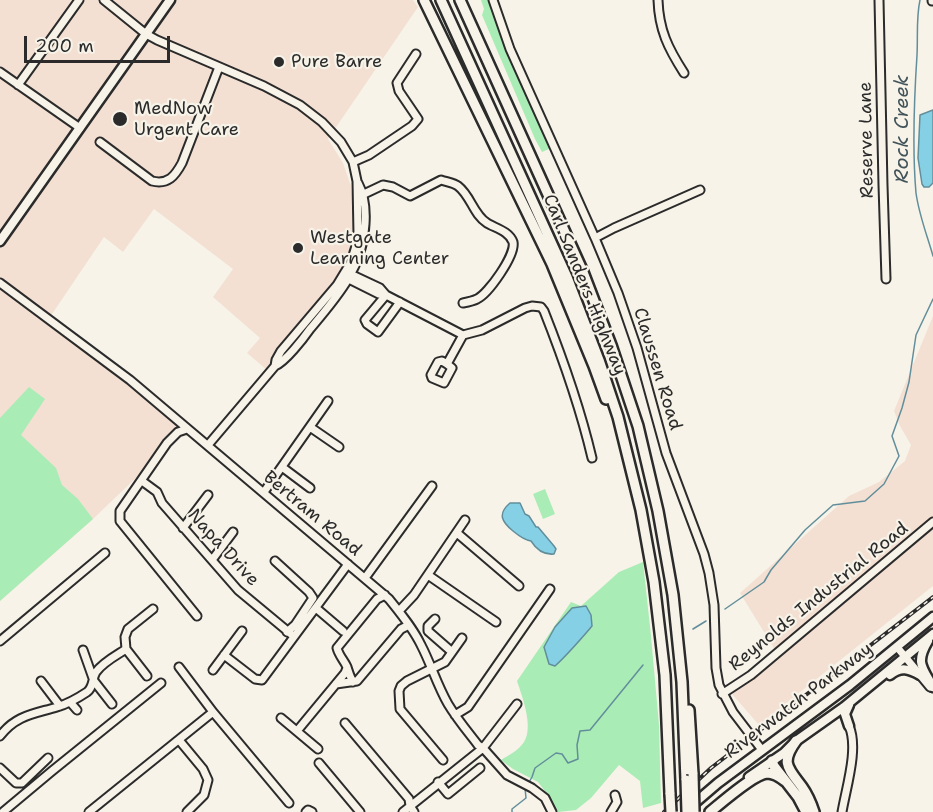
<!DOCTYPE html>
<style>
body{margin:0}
#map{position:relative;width:933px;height:812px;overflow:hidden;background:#f7f3e8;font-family:"Shantell Sans",sans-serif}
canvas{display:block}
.scale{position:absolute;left:24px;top:36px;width:146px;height:27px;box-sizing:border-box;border:3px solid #2b2b2b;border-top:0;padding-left:8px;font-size:18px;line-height:21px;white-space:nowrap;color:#2b2b2b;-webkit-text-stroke:4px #f7f3e8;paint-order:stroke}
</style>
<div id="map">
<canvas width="933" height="812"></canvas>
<div class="scale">200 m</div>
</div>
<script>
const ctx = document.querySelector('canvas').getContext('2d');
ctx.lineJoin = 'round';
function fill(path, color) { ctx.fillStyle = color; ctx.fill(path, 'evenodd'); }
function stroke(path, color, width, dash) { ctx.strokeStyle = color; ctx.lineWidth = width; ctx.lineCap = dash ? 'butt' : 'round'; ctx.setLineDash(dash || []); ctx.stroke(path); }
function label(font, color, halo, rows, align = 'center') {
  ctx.font = font + ' "Shantell Sans",sans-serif'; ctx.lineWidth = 4.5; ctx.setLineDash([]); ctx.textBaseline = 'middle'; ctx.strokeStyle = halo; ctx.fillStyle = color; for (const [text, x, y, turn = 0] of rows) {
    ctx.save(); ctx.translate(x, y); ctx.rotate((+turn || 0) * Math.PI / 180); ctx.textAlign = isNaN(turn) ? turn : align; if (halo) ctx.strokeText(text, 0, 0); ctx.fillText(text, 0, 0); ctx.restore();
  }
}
fill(new Path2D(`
 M0 0H413L418 7 328 139 343 163 351 186 356 229 346 267 334 286 267 370 247 353 260 338 213 297 233 269 154 209 123 252 104 237 50 317 187 429 93 519 0 601Z
 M933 316V586L759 725 732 694 780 658 740 593 849 496 879 482 905 461 911 445 900 426 894 411Z`), '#f3e0d3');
fill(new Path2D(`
 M481 0H488L503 44 551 148 542 152 535 139 482 15 484 9Z
 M29 387 45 399 21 435 56 468 62 485 78 499 93 519 0 601V418Z
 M545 489 555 514 543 519 533 494Z
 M643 562 651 636 659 725 661 803 643 808 640 781 619 765 591 798 576 810 558 812 551 799 538 782 513 769 501 760C509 755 519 750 524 742 534 727 522 696 517 681L571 602 581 606 619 572Z`), '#aaecb5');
const water = new Path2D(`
 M933 110V183L929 187H924L922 184 918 158 920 115Z
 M510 503H520L525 514 529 516 536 527H538L554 546 556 549 554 554C544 555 536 549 531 541 524 540 519 536 513 531 502 522 497 514 510 503Z
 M586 606 591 615 592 626C580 640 569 653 555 666L549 664 544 647 555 627 572 608Z`);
fill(water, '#86d0e6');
stroke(water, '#628e9b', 1.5);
stroke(new Path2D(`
 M920 0C916 18 918 37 917 55 914 101 912 148 916 193 919 215 927 235 933 256
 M725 609 764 582 771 570 805 530 833 505 865 501 884 484 899 456 892 436 902 408 909 382 916 335 933 299
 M693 629 706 621
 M528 784 532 777 535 768 556 753 562 754 568 763 578 759 577 745 580 731 590 730 643 665
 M512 812V809L526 798 525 788`), '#628e9b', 1.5);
const minor = new Path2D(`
 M104 0 146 34 157 40 264 86 300 105 322 122 341 142 353 162 357 181 358 235 356 246 351 262 337 285 281 351 276 360 275 366
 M493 0 510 49 595 238 618 293 637 348 666 453 704 554 709 573 714 605 716 668 719 685 733 712 762 750
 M658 0C659 30 668 48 684 73
 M879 0 883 185 886 279
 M932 1H933
 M0 72 80 128
 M18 85 79 0
 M100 142 152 181C168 185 175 176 182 163L219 67
 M353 162 369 155 412 126 418 119 399 91 397 83 416 54
 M364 194 383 185 393 187 410 196 441 180C447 182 454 183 458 186 471 196 473 214 487 223 495 228 509 231 513 242 516 255 488 294 477 299 473 301 468 302 463 303
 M595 238 614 228 700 190
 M348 273 380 288 386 295
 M343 276 379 294 386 295 463 335 482 330 525 308 532 306 541 307 544 311C563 359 580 407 592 458
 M0 283 130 380 389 599C401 614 413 628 421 645 431 664 437 685 448 704 457 719 468 732 478 745L483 748 507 775 532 788 545 798 552 812
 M386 295 365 320 367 324 378 332 400 302
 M447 364 442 361 438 362 431 375 432 378 444 383 452 368 447 364 463 335
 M310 427 339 447
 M187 429 178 432 167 443 120 511V521L197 616
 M208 445 275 366C285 362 303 339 310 329 337 297 363 268 365 224 366 209 365 196 358 183
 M282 467 310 488
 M142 481 157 492 162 503 238 590 291 634
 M264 492 328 401
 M183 528 208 495
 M457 533 519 586
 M212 560 233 532
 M275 561 309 592 313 598 295 625 287 632
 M428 575 496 622
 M365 578 432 486
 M316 608 343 631
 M399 611 414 595 465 520
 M435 619 428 626V631L452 652
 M0 641 105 553
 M897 647 930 687
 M126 649 147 676
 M83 650 94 681 112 704
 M224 655 255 679 262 680 348 564
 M179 667 213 712 289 803
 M213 670 242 631
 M41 681 60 706
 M353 682C350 677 349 673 347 667 344 660 339 656 337 648L377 599 385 595
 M336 684 357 681 401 629 409 625
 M722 694 751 675 933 522
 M70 702 77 710
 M455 715 468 707 550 589
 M281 718 318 749
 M345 723 409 799 410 806 414 812
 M297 731 345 673 347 668
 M0 736C16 715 34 714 57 707 67 704 78 698 87 692 94 687 92 678 96 672 103 662 117 655 126 649L125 637 128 629 153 609
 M179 740 203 769 208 780 204 795 187 812
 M443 760 400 709 399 691 401 686 407 681 445 662 462 638
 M319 763 360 812
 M0 768 16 783H22L48 758
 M438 782 448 794 480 768
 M3 812 52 771 161 683
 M89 812 213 712
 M306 812 308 810 312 812
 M403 812 483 748 517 704
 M611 812 617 802 615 795
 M842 812C846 788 859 748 849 726`);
const major = new Path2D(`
 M0 241 170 0
 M928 641C915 663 922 667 933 687
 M890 675C901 666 909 669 920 675
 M849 705 845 714 849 726
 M749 777 784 753 796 741 844 707 933 634
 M690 807 718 783 850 685 933 617`);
const highway = new Path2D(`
 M424 0 552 264 594 366 606 399
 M441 0 567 277 599 360 618 417 641 510 654 582 665 675 670 794
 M460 0 583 272 611 345 638 426 658 511 673 595 682 682 686 780
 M689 710 693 774
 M796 741C780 763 788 768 802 787 807 794 811 803 814 812
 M772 761 774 766 798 797 806 812
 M710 812C721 803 754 774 767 773 774 773 780 777 785 781`);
stroke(minor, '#2b2b2b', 11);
stroke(major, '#2b2b2b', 13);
stroke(highway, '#2b2b2b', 14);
stroke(minor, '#f7f3e8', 7);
stroke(major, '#f7f3e8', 8);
stroke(highway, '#f7f3e8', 9);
const rail = new Path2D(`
 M664 812 711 768 933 597`);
stroke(rail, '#2b2b2b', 4);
stroke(rail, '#f7f3e8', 1.5, [4.5]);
const highwayBridge = new Path2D(`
 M693 774 694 812
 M686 780 687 812
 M670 794 671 812`);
stroke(highwayBridge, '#2b2b2b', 14, []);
stroke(highwayBridge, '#f7f3e8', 9);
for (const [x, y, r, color] of [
 [279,62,6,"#2b2b2b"],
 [120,119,8,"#2b2b2b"],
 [298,248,6,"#2b2b2b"]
]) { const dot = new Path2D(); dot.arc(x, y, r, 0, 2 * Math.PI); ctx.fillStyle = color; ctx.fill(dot); stroke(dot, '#f7f3e8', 2); }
label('18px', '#2b2b2b', '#f7f3e8', [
 ["Pure Barre",291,62],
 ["MedNow",134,109],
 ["Urgent Care",134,130],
 ["Westgate",310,238],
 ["Learning Center",310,259]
], 'left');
label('18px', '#2b2b2b', '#f7f3e8', [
 ["Reserve Lane",867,140,-91],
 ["Carl Sanders Highway",584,285,68],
 ["Claussen Road",657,369,73],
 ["Bertram Road",312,514,40],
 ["Napa Drive",223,548,48],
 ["Reynolds Industrial Road",819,597,-39],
 ["Riverwatch Parkway",799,701,-37]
]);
label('italic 20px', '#42545a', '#f7f3e8', [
 ["Rock Creek",903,129,-90]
]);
</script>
